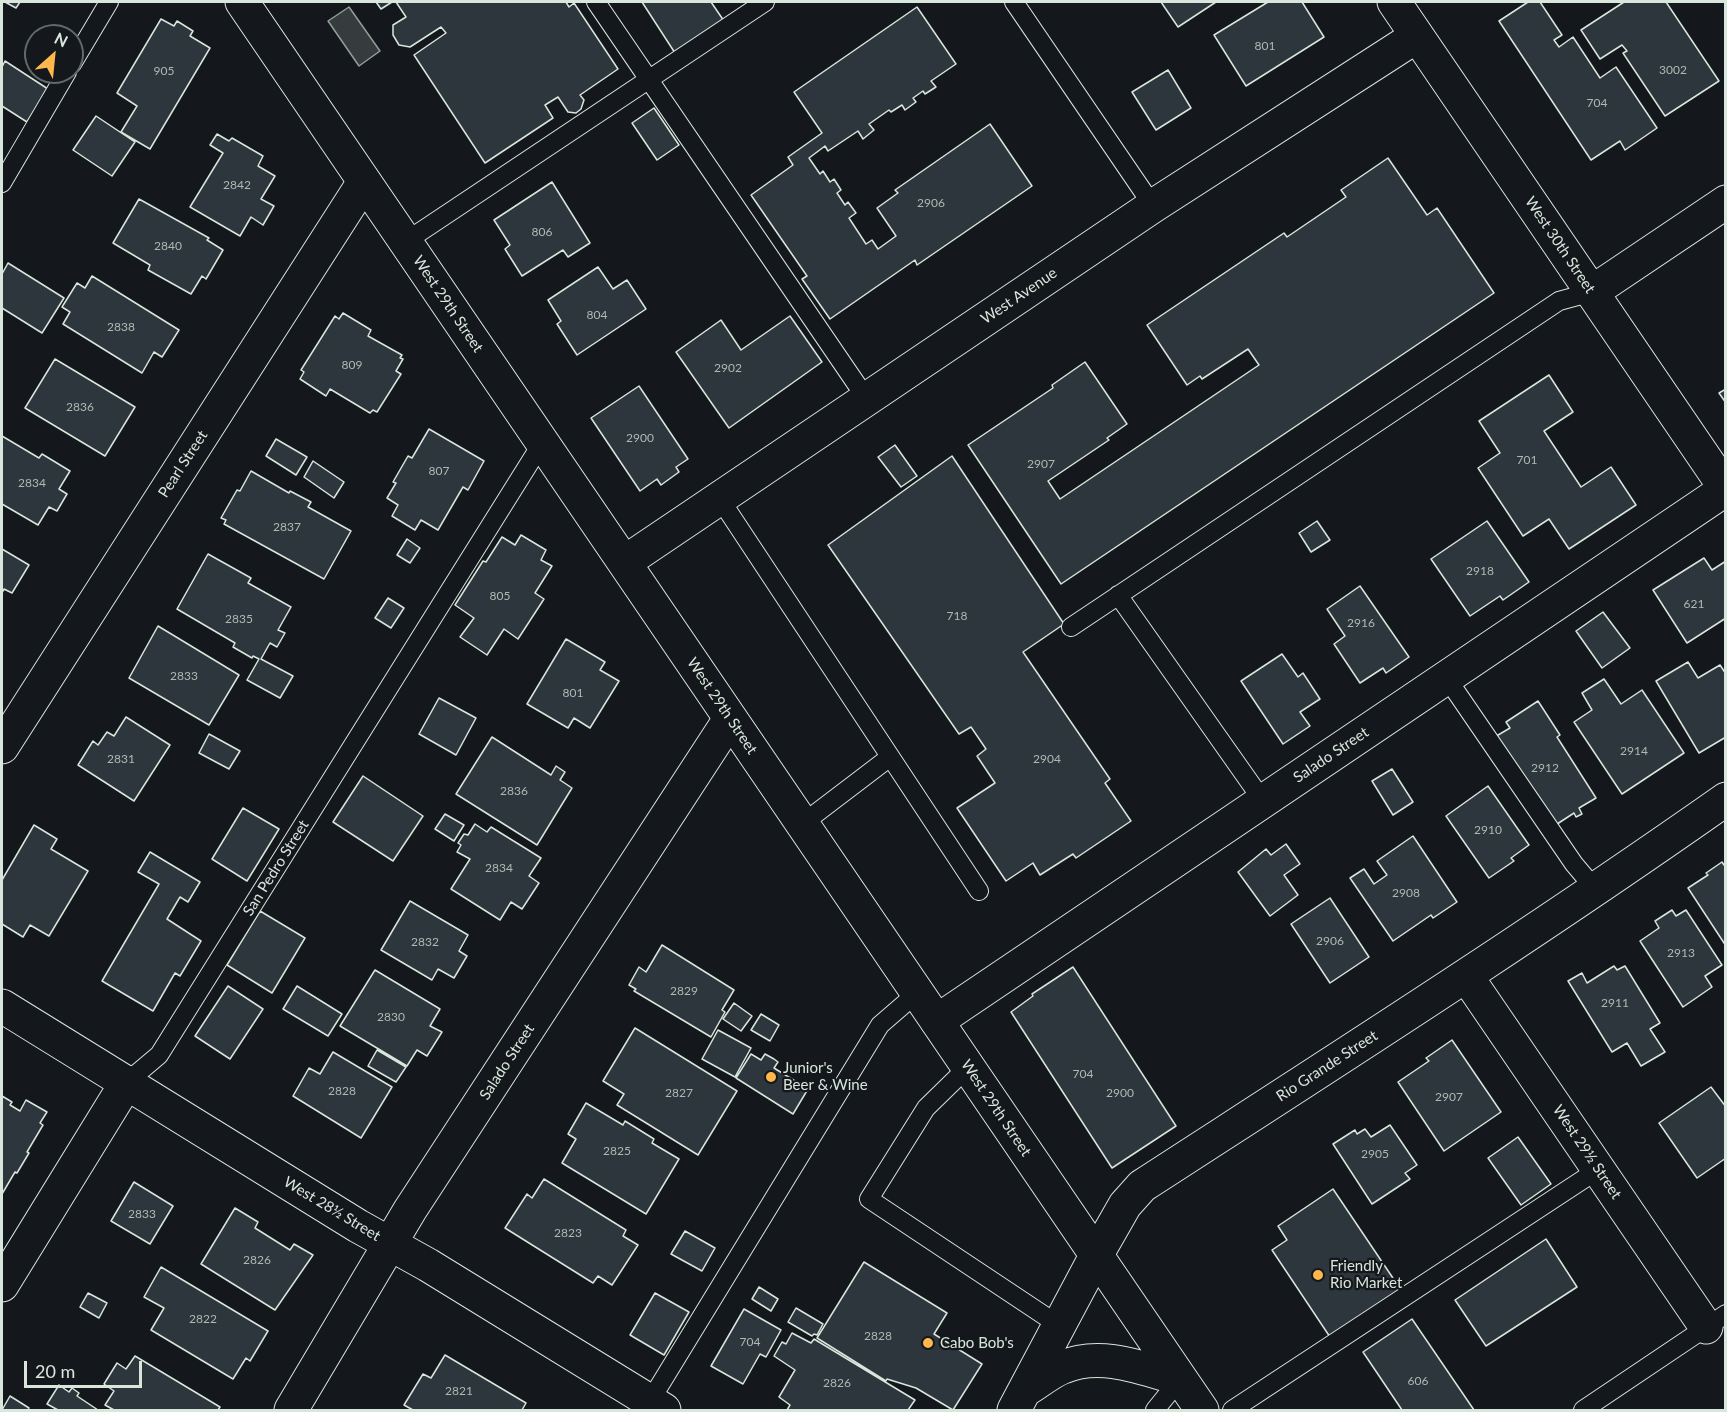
<!DOCTYPE html>
<meta charset="utf-8">
<style>
body{margin:0}
#map{position:relative;width:1727px;height:1412px;overflow:hidden;background:#14181c;font-family:Lato,sans-serif}
canvas{display:block}
.frame{position:absolute;inset:0;border:3px solid #d8e6dc;pointer-events:none}
.north{position:absolute;left:24px;top:24px;width:60px;height:60px;box-sizing:border-box;background:#14181c;border:2px solid #626a69;border-radius:50%;rotate:27deg;font-size:16px;font-weight:700;line-height:24px;text-align:center;color:#d8e6dc}
.north::after{content:'';display:block;margin:auto;width:21px;height:27px;background:#ffb74d;clip-path:polygon(50% 0,100% 100%,50% 72%,0 100%)}
.scale{position:absolute;left:24px;top:1361px;width:118px;height:27px;box-sizing:border-box;border:3px solid #d8e6dc;border-top:0;padding-left:8px;font-size:18px;line-height:21px;white-space:nowrap;color:#d8e6dc;-webkit-text-stroke:4px #14181c;paint-order:stroke}
</style>
<div id="map">
<canvas width="1727" height="1412"></canvas>
<div class="frame"></div>
<div class="north">N</div>
<div class="scale">20 m</div>
</div>
<script>
const ctx = document.querySelector('canvas').getContext('2d');
ctx.lineJoin = 'round';
function fill(path, color) { ctx.fillStyle = color; ctx.fill(path, 'evenodd'); }
function stroke(path, color, width, dash) { ctx.strokeStyle = color; ctx.lineWidth = width; ctx.lineCap = dash ? 'butt' : 'round'; ctx.setLineDash(dash || []); ctx.stroke(path); }
function label(font, color, halo, rows, align = 'center') {
  ctx.font = font + ' Lato,sans-serif'; ctx.lineWidth = 4.5; ctx.setLineDash([]); ctx.textBaseline = 'middle'; ctx.strokeStyle = halo; ctx.fillStyle = color; for (const [text, x, y, turn = 0] of rows) {
    ctx.save(); ctx.translate(x, y); ctx.rotate((+turn || 0) * Math.PI / 180); ctx.textAlign = isNaN(turn) ? turn : align; if (halo) ctx.strokeText(text, 0, 0); ctx.fillText(text, 0, 0); ctx.restore();
  }
}
const water = new Path2D(`
 M349 7 380 51 359 66 328 21Z`);
fill(water, '#363b3e');
stroke(water, '#939e99', 1.5);
const building = new Path2D(`
 M5 2H20L16 8Z
 M376 2H392L381 9Z
 M396 2H566L569 7 574 3 618 69 580 95 584 100 581 109 576 113 568 112 558 97 545 105 553 118 485 163 414 55 446 33 441 27 410 47 399 45 393 35V25L406 17Z
 M642 2H711L724 21 675 53Z
 M1161 2H1216L1178 27Z
 M1268 2H1302L1324 37 1246 86 1214 35Z
 M1528 2H1540L1562 35 1554 40 1559 47 1573 37 1600 78 1616 67 1657 128 1625 150 1620 141 1591 160 1499 21Z
 M1624 2H1666L1719 81 1665 116 1623 53 1627 51 1622 45 1600 59 1581 30Z
 M917 7 956 64 931 81 936 87 925 94 923 91 913 98 916 102 905 110 902 105 891 112 889 110 869 124 874 130 863 139 858 131 828 151 825 146 809 158 820 174 823 171 830 182 834 179 841 190 837 193 845 205 848 202 856 213 849 218 866 244 872 240 878 249 896 236 877 208 898 193 895 190 990 124 1032 186 917 265 915 260 830 319 802 279 807 276 751 195 793 165 788 157 822 133 794 92Z
 M161 19 174 26 177 21 193 31 190 36 210 48 150 149 121 132 137 106 117 93Z
 M5 61 48 89 27 122 2 106V67Z
 M1168 70 1191 108 1156 130 1132 92Z
 M654 108 679 145 657 160 632 123Z
 M96 116 135 142 112 176 73 150Z
 M217 134 229 141 232 138 263 156 258 166 275 176 261 199 274 206 263 225 251 217 240 236 190 207 223 153 210 145Z
 M1388 158 1427 215 1437 208 1494 293 1061 584 968 445 1053 388 1052 385 1085 362 1127 424 1107 438 1109 440 1048 481 1060 499 1259 365 1248 349 1202 379 1200 376 1187 385 1147 325 1284 233 1287 237 1346 197 1341 190Z
 M552 182 590 243 568 257 563 250 522 276 505 249 510 245 494 220Z
 M139 199 209 238 207 240 223 250 206 279 202 276 191 294 148 270 150 265 113 243Z
 M8 263 64 298 42 333 2 308V274Z
 M598 267 613 289 627 280 646 309 577 355 557 324 561 321 548 300Z
 M92 276 179 330 162 357 154 352 142 373 63 324 70 312 62 307 77 283 85 288Z
 M343 313 371 330 368 336 402 355 400 358 403 359 396 371 401 374 377 412 373 410 370 413 330 389 326 396 300 379 304 372 301 370 335 316 339 319Z
 M790 316 822 362 729 428 676 352 721 320 741 350Z
 M55 359 135 407 105 456 25 408Z
 M1549 375 1573 412 1544 431 1581 487 1611 467 1636 505 1569 549 1549 519 1523 536 1478 468 1500 453 1479 421Z
 M639 386 688 459 676 467 679 472 661 485 657 479 640 491 591 418Z
 M1726 389V403L1719 393Z
 M429 429 484 461 468 490 463 487 438 530 421 520 415 530 392 516 398 505 387 498 396 483 393 482 408 456 412 458Z
 M2 436 39 458 42 454 70 471 59 489 67 494 57 511 49 507 38 525 2 504Z
 M276 439 307 457 296 475 266 456Z
 M895 445 917 476 901 487 878 457Z
 M952 456 1064 624 1023 652 1110 779 1105 783 1131 821 1076 858 1073 854 1040 875 1033 863 1006 881 957 808 995 783 977 756 986 749 971 727 959 734 828 545Z
 M313 461 344 482 334 498 304 477Z
 M251 471 289 493 290 491 311 502 308 507 351 531 324 579 224 524 226 520 221 518 237 490 240 491Z
 M1317 521 1330 540 1311 552 1299 533Z
 M1487 521 1529 582 1503 600 1500 596 1470 616 1431 559Z
 M521 535 546 550 541 560 552 566 535 593 544 599 518 639 504 629 487 655 460 637 474 618 455 605 483 561 486 562 502 537 515 545Z
 M407 539 420 548 410 563 397 555Z
 M2 549 29 565 12 593 4 589 2 593Z
 M208 554 251 578 248 583 291 607 278 630 285 633 277 647 270 643 261 659 293 676 280 698 247 680 259 659 253 656 252 658 233 647 235 643 177 609Z
 M1704 558 1712 570 1726 561V618L1687 643 1653 590Z
 M1360 586 1409 657 1386 673 1383 668 1360 683 1334 644 1345 636 1327 609Z
 M388 598 404 608 391 628 375 618Z
 M1603 612 1630 648 1602 668 1576 631Z
 M158 626 239 675 209 725 129 678Z
 M566 639 605 662 600 670 619 681 590 728 574 718 568 728 527 704Z
 M1282 654 1298 677 1303 673 1320 699 1300 712 1310 726 1283 744 1241 681Z
 M1688 662 1698 678 1720 665 1726 674V737L1699 753 1656 681Z
 M1604 679 1621 704 1642 690 1684 753 1622 794 1574 722 1592 710 1582 693Z
 M439 698 476 718 456 755 419 734Z
 M1538 701 1560 735 1557 737 1596 798 1579 808 1582 814 1576 817 1574 813 1551 828 1493 738 1510 728 1506 722Z
 M126 717 170 745 134 801 78 765 93 741 98 745 107 732 114 736Z
 M209 734 240 751 229 769 199 753Z
 M492 737 551 775 556 766 565 772 560 780 572 788 537 845 456 794Z
 M1392 769 1413 802 1393 815 1372 781Z
 M363 776 423 816 393 861 333 822Z
 M1488 786 1529 845 1511 858 1514 861 1489 878 1446 816Z
 M243 808 279 829 247 881 212 859Z
 M445 814 464 825 454 841 435 829Z
 M475 824 487 832 491 827 541 858 529 876 539 883 522 909 511 902 500 920 451 889 470 859 457 852 461 845 458 843 464 834 468 835Z
 M34 825 57 839 51 849 88 871 49 936 30 925 23 937 2 924V880Z
 M1413 836 1457 902 1433 918 1431 915 1393 941 1350 878 1364 869 1374 884 1387 875 1377 861Z
 M1286 844 1300 864 1284 875 1298 895 1270 916 1238 872 1266 849 1271 855Z
 M150 852 200 882 188 902 180 897 167 919 201 941 180 976 175 973 153 1011 102 981 159 884 138 872Z
 M1722 862 1724 865 1726 864V946L1688 888 1708 875 1706 873Z
 M1330 898 1369 957 1330 983 1291 924Z
 M410 901 468 935 459 951 467 956 454 978 438 969 432 980 381 950Z
 M1672 910 1676 916 1686 910 1722 965 1705 976 1712 987 1683 1007 1640 941 1659 928 1655 921Z
 M260 911 305 938 272 993 227 965Z
 M662 945 734 990 722 1010 725 1012 711 1037 634 991 636 989 629 985 639 967 646 972Z
 M1614 966 1617 970 1625 966 1660 1023 1650 1029 1665 1052 1641 1066 1627 1043 1612 1052 1568 981 1582 973 1587 983Z
 M1073 967 1176 1126 1112 1168 1011 1012 1033 996 1032 994Z
 M375 970 440 1009 430 1026 442 1032 427 1056 417 1050 407 1066 340 1026Z
 M228 986 263 1009 230 1059 195 1036Z
 M297 986 342 1014 328 1036 283 1009Z
 M734 1003 752 1016 741 1031 723 1019Z
 M761 1014 779 1025 770 1041 751 1030Z
 M635 1028 737 1091 698 1155 617 1105 624 1094 603 1081Z
 M718 1030 751 1048 735 1077 702 1059Z
 M1452 1040 1501 1112 1444 1151 1398 1082 1429 1061 1426 1058Z
 M377 1050 406 1067 396 1082 368 1066Z
 M333 1052 392 1087 361 1138 293 1096 309 1068 320 1074Z
 M751 1054 761 1060 765 1054 774 1059 778 1062 774 1068 808 1089 793 1114 736 1078Z
 M1711 1087 1726 1107V1158L1697 1178 1659 1123Z
 M2 1096 12 1102 10 1105 20 1111 26 1100 47 1112 40 1123 43 1125 27 1152 29 1153 17 1173 15 1172 2 1194Z
 M586 1103 623 1125 625 1121 654 1139 652 1143 679 1159 646 1214 562 1163 576 1139 568 1134Z
 M1390 1125 1417 1165 1405 1173 1410 1179 1372 1204 1333 1144 1355 1130 1357 1134 1365 1129 1371 1137Z
 M1518 1137 1551 1184 1521 1205 1488 1158Z
 M544 1179 626 1230 623 1236 638 1245 612 1285 598 1276 593 1283 505 1228 527 1194 532 1198Z
 M134 1182 173 1206 150 1244 111 1221Z
 M1333 1189 1403 1293 1332 1340 1272 1250 1287 1240 1278 1226Z
 M235 1208 258 1222 255 1228 290 1250 294 1244 313 1255 275 1310 201 1264Z
 M685 1231 715 1248 702 1271 671 1254Z
 M1546 1239 1577 1287 1486 1346 1455 1300Z
 M864 1262 947 1313 934 1334 982 1364 953 1410 916 1388 887 1379 886 1381 817 1338Z
 M161 1267 268 1331 250 1361 246 1358 233 1379 151 1330 164 1308 144 1297Z
 M759 1287 778 1299 771 1311 752 1299Z
 M88 1293 107 1303 99 1318 80 1307Z
 M655 1293 689 1312 664 1355 630 1335Z
 M796 1308 823 1324 817 1335 814 1334 812 1336 788 1322Z
 M744 1309 781 1330 766 1357 760 1354 743 1384 711 1366Z
 M1412 1319 1474 1410H1402L1363 1352Z
 M792 1333 811 1343 814 1339 915 1400 908 1410H787L790 1405 779 1397 795 1370 774 1356 782 1342 786 1344Z
 M445 1355 526 1403 522 1410H413L404 1405 423 1374 431 1378Z
 M135 1356 220 1407 218 1410H114L105 1405 114 1391 104 1384 117 1363 126 1369Z
 M59 1385 69 1392 72 1388 79 1393 77 1396 98 1410H58L47 1404Z
 M10 1396 29 1408 28 1410H2Z`);
fill(building, '#2c363c');
stroke(building, '#d8e6dc', 1.5);
const lane = new Path2D(`
 M596 2 866 398
 M1014 2 1153 206
 M72 64 109 2
 M2 183 67 72
 M405 242 765 2
 M720 499 979 891
 M1118 595 1263 801
 M1071 627 1559 301 1592 292
 M1446 677 1574 864 1596 890
 M802 824 890 757
 M968 1067 926 1108 869 1199 1060 1326
 M127 1082 159 1055 542 443
 M647 1406 880 1025 917 993
 M1155 1410 1180 1379
 M1232 1410 1599 1169
 M1583 1410 1726 1314`);
const street = new Path2D(`
 M1592 292 1726 202
 M625 562 1153 206 1417 36
 M2 747 364 182
 M1467 977 1706 1327
 M2 1006 358 1226 428 1265 664 1410
 M937 1021 1726 489 1394 2
 M1097 1254 1125 1205 1142 1186C1338 1059 1534 934 1726 799
 M2 1285 127 1082
 M291 1410 410 1210 730 719`);
const secondary = new Path2D(`
 M242 2 1202 1410
 M1027 1389C1039 1382 1050 1372 1063 1367 1101 1351 1142 1368 1180 1379
 M1014 1410 1097 1254`);
stroke(lane, '#d8e6dc', 20);
stroke(street, '#d8e6dc', 35);
stroke(secondary, '#d8e6dc', 35);
stroke(lane, '#14181c', 18);
stroke(street, '#14181c', 33);
stroke(secondary, '#14181c', 33);
for (const [x, y, r, color] of [
 [771,1077,6,"#ffb74d"],
 [1318,1275,6,"#ffb74d"],
 [928,1343,6,"#ffb74d"]
]) { const dot = new Path2D(); dot.arc(x, y, r, 0, 2 * Math.PI); ctx.fillStyle = color; ctx.fill(dot); stroke(dot, '#14181c', 2); }
label('12px', '#adbab4', null, [
 ["801",1265,46],
 ["3002",1673,70],
 ["905",164,71],
 ["704",1597,103],
 ["2842",237,185],
 ["2906",931,203],
 ["806",542,232],
 ["2840",168,246],
 ["804",597,315],
 ["2838",121,327],
 ["809",352,365],
 ["2902",728,368],
 ["2836",80,407],
 ["2900",640,438],
 ["701",1527,460],
 ["2907",1041,464],
 ["807",439,471],
 ["2834",32,483],
 ["2837",287,527],
 ["2918",1480,571],
 ["805",500,596],
 ["621",1694,604],
 ["718",957,616],
 ["2835",239,619],
 ["2916",1361,623],
 ["2833",184,676],
 ["801",573,693],
 ["2914",1634,751],
 ["2831",121,759],
 ["2904",1047,759],
 ["2912",1545,768],
 ["2836",514,791],
 ["2910",1488,830],
 ["2834",499,868],
 ["2908",1406,893],
 ["2906",1330,941],
 ["2832",425,942],
 ["2913",1681,953],
 ["2829",684,991],
 ["2911",1615,1003],
 ["2830",391,1017],
 ["704",1083,1074],
 ["2828",342,1091],
 ["2827",679,1093],
 ["2900",1120,1093],
 ["2907",1449,1097],
 ["2825",617,1151],
 ["2905",1375,1154],
 ["2833",142,1214],
 ["2823",568,1233],
 ["2826",257,1260],
 ["2822",203,1319],
 ["2828",878,1336],
 ["704",750,1342],
 ["606",1418,1381],
 ["2826",837,1383],
 ["2821",459,1391]
]);
label('15px', '#d8e6dc', '#14181c', [
 ["West 30th Street",1560,245,56],
 ["West Avenue",1019,296,-34],
 ["West 29th Street",448,304,56],
 ["Pearl Street",183,464,-57],
 ["West 29th Street",722,706,56],
 ["Salado Street",1331,755,-34],
 ["San Pedro Street",276,868,-58],
 ["Salado Street",507,1062,-57],
 ["Rio Grande Street",1327,1066,-33],
 ["West 29th Street",996,1108,56],
 ["West 29½ Street",1587,1152,56],
 ["West 28½ Street",332,1209,31]
]);
label('15px', '#d8e6dc', '#14181c', [
 ["Junior's",783,1068],
 ["Beer & Wine",783,1085],
 ["Friendly",1330,1266],
 ["Rio Market",1330,1283],
 ["Cabo Bob's",940,1343]
], 'left');
</script>
